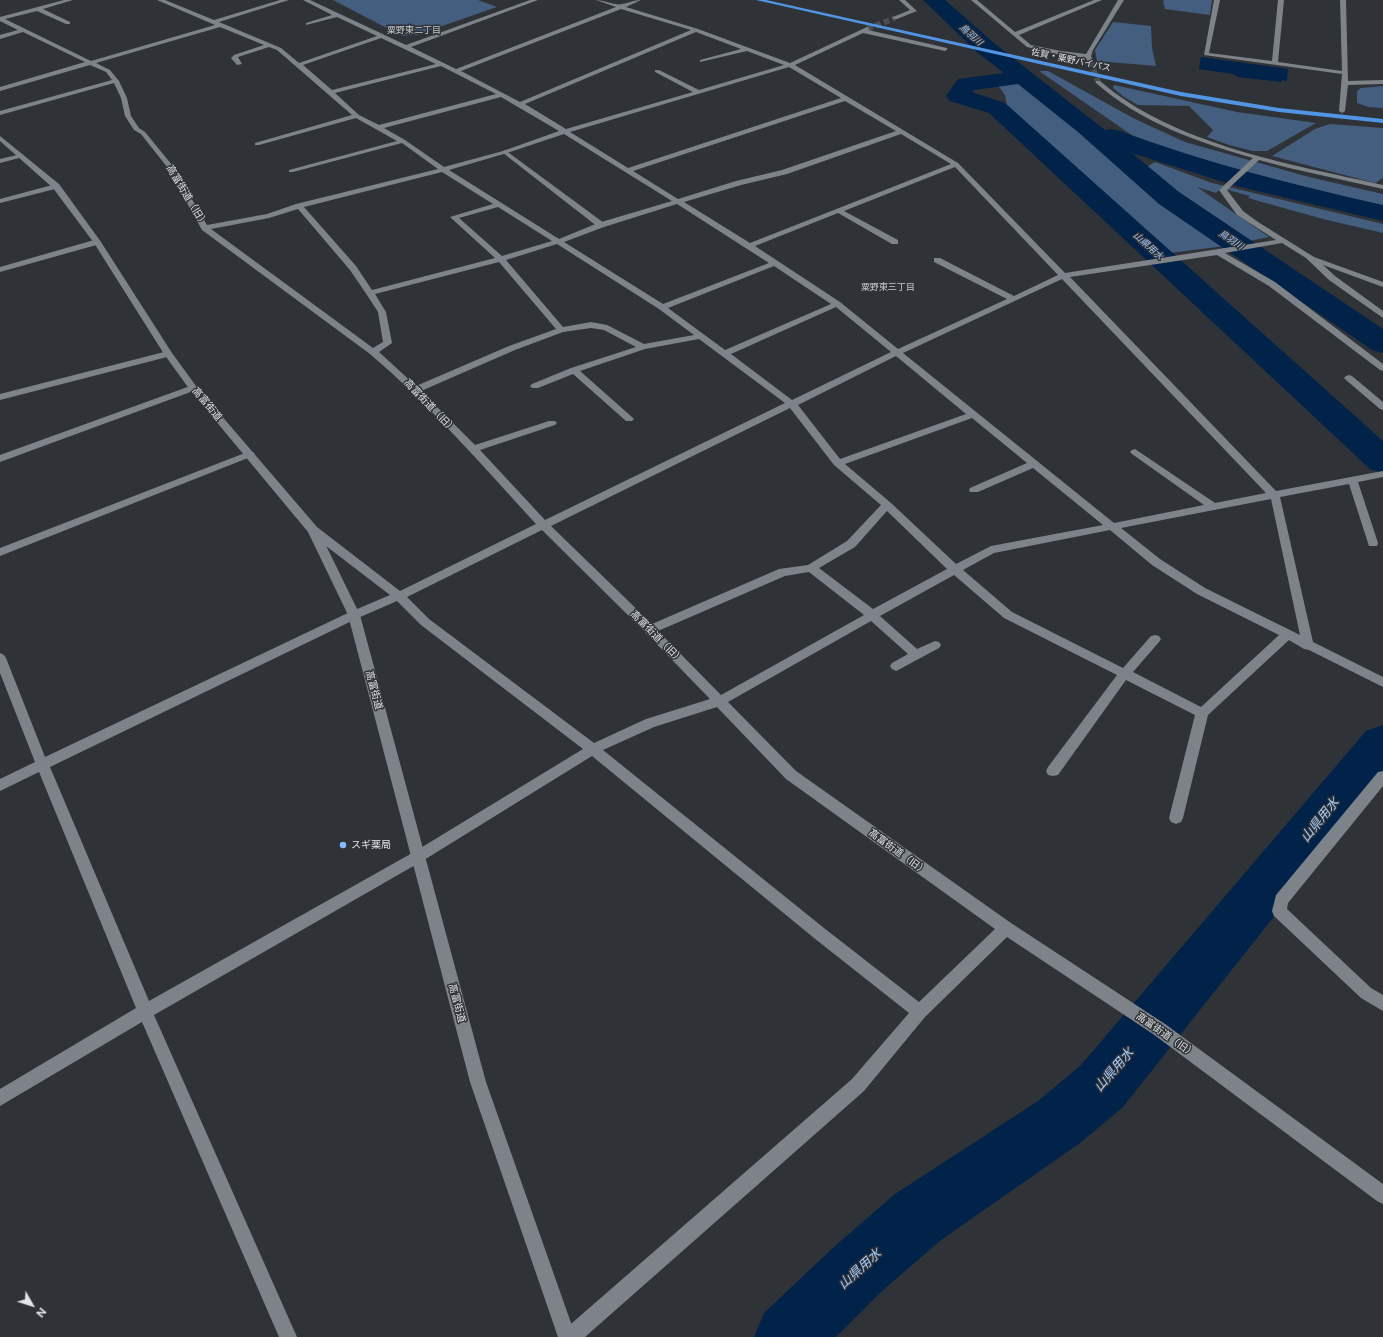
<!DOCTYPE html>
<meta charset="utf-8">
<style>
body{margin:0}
#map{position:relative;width:1383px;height:1337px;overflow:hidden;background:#2f3338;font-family:"Public Sans",sans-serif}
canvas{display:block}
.north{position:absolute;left:12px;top:1285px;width:40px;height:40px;-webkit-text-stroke:3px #2f3338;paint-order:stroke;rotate:129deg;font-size:11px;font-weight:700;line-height:16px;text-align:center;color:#e2e4e8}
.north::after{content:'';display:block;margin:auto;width:14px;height:18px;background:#e2e4e8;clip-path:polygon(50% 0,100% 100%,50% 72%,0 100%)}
</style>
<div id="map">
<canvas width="1383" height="1337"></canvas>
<div class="north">N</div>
</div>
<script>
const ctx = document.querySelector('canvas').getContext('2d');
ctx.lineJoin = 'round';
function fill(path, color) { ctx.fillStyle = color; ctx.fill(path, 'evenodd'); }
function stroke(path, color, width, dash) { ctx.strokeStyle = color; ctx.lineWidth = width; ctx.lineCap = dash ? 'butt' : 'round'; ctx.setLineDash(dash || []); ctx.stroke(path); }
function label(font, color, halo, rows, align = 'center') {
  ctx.font = font + ' "Public Sans","Noto Sans JP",sans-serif'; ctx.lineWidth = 3; ctx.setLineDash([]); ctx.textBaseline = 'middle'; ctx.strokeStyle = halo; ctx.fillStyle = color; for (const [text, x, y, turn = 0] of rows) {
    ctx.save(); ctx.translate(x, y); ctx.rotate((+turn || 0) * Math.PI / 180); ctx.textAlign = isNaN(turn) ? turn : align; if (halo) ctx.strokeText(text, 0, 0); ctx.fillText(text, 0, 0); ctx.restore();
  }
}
fill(new Path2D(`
 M333 0H478L497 7 416 35 402 36Z
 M1165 0H1212L1210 15 1165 9 1163 1Z
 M1113 22 1151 26 1152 48 1156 66 1097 61 1095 50Z
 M1039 71H1048L1135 119 1185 142 1309 177 1383 194V206L1227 168 1185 156 1136 138Z
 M1018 82 1064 112 1135 170 1233 245 1170 253 1008 111 1005 95 997 84Z
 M1114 85 1237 112 1316 123 1267 151H1253L1229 145 1207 137 1213 130 1189 106 1138 105 1124 97 1113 88Z
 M1383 86V108L1368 107 1357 103V91L1361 88Z
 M1330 124 1383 128V178L1375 183 1272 156 1315 129Z
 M1155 162 1212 183 1383 224V233L1323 219 1248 198 1250 196 1221 188 1216 193 1197 187 1269 237 1244 242 1145 168Z`), '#445e7f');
fill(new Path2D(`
 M1201 57 1288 69 1287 81 1282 80V82L1238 77 1233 74 1199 69Z`), '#012249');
fill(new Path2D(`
 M923 0H945L994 43 1105 130 1111 129 1120 131C1206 163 1294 185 1383 205V221L1236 186 1132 153 1179 192 1383 329V353L1372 350 1159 204 1078 132 1018 84 974 90 972 92 1005 103 1383 441V473L1370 469 989 113 950 101 946 96 958 79 1004 73 978 53Z
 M1383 725V779L1123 1107 1080 1143 941 1240 881 1292 836 1337H754L764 1313 835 1246 895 1194 1038 1101 1081 1065 1366 731Z`), '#012249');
stroke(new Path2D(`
 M867 29 895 18
 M1090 61 1098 82`), '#4a4e52', 6, [6, 3]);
fill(new Path2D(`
 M505 150 604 223V227H598L503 153V151Z`), '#7e8389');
fill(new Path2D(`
 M64 0H73L43 9 70 22V24H66L37 11 5 19 91 61 215 25 157 0H165L214 20 280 0H289L219 22 281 48 299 63 377 36 337 17 306 25V23L332 15 303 0H310L406 45 530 0H538L411 47 456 69 616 7 596 0C604 0 616 6 622 4 629 3 633 0 641 0L626 7 698 29 790 63 867 27 870 29 868 30 947 48V50L945 51 863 33 795 65 958 163 1065 273 1276 240 1237 215 1219 190 1253 158C1197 142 1140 122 1096 83V81H1100C1174 145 1290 164 1383 185V189L1289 168 1259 160 1227 190 1243 211 1258 222 1314 257 1383 282V287L1323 265 1335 276 1383 311V318L1329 280 1306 258 1282 243 1225 253 1275 282 1383 364V371L1380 370 1269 286 1217 255 1070 277 1276 491 1383 471V477L1358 482 1378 543 1377 546H1369L1368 543 1349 484 1280 497 1313 642 1383 677V687L1309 650 1304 649 1289 640 1208 715 1183 818 1181 822 1176 824 1171 822 1169 818 1195 715 1126 680 1058 775 1053 776 1048 775 1046 771 1048 767 1117 675 1004 618 954 575 880 616 917 649 935 641 939 642 941 645 939 648 900 669 896 671 892 669 890 666 892 663 908 654 871 621 728 702 796 771 1011 923 1165 1024 1383 1184V1204L1377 1201 1153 1034 1007 937 925 1017 864 1091 585 1337H562L564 1330 852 1079 909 1013 814 938 592 756 424 860 154 1015 297 1337H279L142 1022 0 1106V1089L136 1008 39 772 0 791V779L35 762 0 673V653L4 655 6 658 45 757 350 612 390 595 309 533 308 530 309 527H317L400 591 536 524C483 466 430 405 370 354L202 230 167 167 141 134 134 130 125 116 121 98 114 83 0 115V111L112 80 106 72 90 65 0 91V87L85 62 23 32 0 39V35L18 30 0 21V17ZM621 9 691 30 520 102 461 71ZM220 27 264 45 234 55 231 58 237 65 242 64 238 57 269 47 277 50 352 115 255 143V145H259L356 118 397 141 289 170V172H293L402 143 438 169 296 204 267 214 207 225 172 165 145 132 139 128 131 116 127 98 119 81 110 70 96 63ZM696 32 741 49 700 60V62L747 51 784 65 699 90 659 70H655V72L693 92 566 129 525 104ZM381 38 436 64 332 90 303 65ZM441 66 496 94 379 125 359 115 335 93ZM789 67 841 98 628 168 570 132ZM501 97 559 131 503 151 444 167 405 140 384 128ZM845 101 896 131 782 170 736 181 678 199 633 171ZM564 134 672 201 598 223 559 239 449 170 507 153ZM901 134 951 164 750 243 684 202 741 185 787 174ZM955 167 1058 275 1014 296 940 258H934V262L1007 299 898 349 840 302 755 246 838 213 892 244H898V240L844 211ZM442 172 493 204 450 217 495 258 372 290 356 266 304 207ZM677 204 769 263 663 304 564 242 604 227ZM498 207 552 241 502 256 459 218ZM298 209 350 270 367 295 378 312 383 342 373 348 211 229 269 218ZM557 244 659 309 694 335 644 344 607 325 591 322 563 327 506 260ZM499 262 556 329 509 346 416 386 379 352 392 343 386 312 375 294ZM774 266 831 304 725 350 668 308ZM1062 279 1266 493 1215 503 1135 449 1132 450 1130 452 1132 454 1204 505 1114 523 903 353ZM836 307 891 352 792 400 731 354ZM591 328 604 330 636 347 571 368 532 384 530 386 532 388H538L573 374 626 421H632L634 419 632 417 580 371 645 349 699 339 785 403 545 520 480 450 555 425 557 423 555 421H549L475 445 421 391 515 350 563 332ZM896 356 966 414 840 459 798 405ZM790 408 834 465 881 505 847 541 808 565 779 569 652 624 551 526ZM972 418 1027 463 970 488 969 490 970 492H978L1033 468 1103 525 991 546 956 564 891 503 845 464ZM1271 499 1300 635 1205 588 1160 559 1121 528ZM887 511 947 569 873 609 819 568 855 547ZM542 530 646 633 710 699 646 719 594 743 429 619 407 597ZM1110 530 1152 565 1197 594 1279 635 1201 707 1133 672 1159 642 1161 639 1159 636 1155 635 1151 636 1123 668 1012 612 963 570 994 553ZM809 572 864 615 721 695 658 631 785 576ZM397 601 421 625 583 749 414 852 149 1001 50 767 358 618ZM717 707 786 779 995 929 919 1002 824 928 603 750 654 727Z
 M899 0H905L917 11 897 19H893V17L910 10Z
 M971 0H977L1015 32 1094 0H1102L1019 35 1031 45 1061 51 1086 54 1118 0H1124L1093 50 1091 56 1093 61 1090 63 1088 62 1086 58 1061 55 1027 47Z
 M1214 0H1220L1209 53 1272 61 1278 0H1284L1278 62 1342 71 1340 0H1346L1348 81 1383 80V84L1348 85 1345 111 1342 113 1339 111 1342 74 1204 55Z
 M21 154 24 156 23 157 0 163V159Z
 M56 184 60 186 59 188 0 203V199Z
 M94 240H97L101 242 100 244 0 272V267Z
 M168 351 171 352 172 354 171 356 0 400V394Z
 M1349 375 1352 376 1383 402V410L1380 409 1346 380 1344 378 1346 376Z
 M193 385 198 388 196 390 0 462V455Z
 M250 451 253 452 255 454 253 456 0 556V548Z
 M1383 771V786L1288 903 1287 909 1371 988 1383 995V1011L1361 998 1274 916 1272 911 1276 895 1378 772Z`), '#7e8389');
fill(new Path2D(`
 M0 136 59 184 101 242 172 353 196 386 317 527 360 615 486 1082 576 1337H558L470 1082 348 615 308 532 190 390 164 354 94 243 53 188 0 141Z`), '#7e8389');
fill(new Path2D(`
 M756 0H766L1181 92 1279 108 1383 119V123L1279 112 1181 96Z`), '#5395e5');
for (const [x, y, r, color] of [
 [343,845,4,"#87bbfb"]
]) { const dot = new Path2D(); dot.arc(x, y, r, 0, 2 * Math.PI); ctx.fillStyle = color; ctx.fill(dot); stroke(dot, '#2f3338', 1.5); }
label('9px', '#c4c8cf', '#2f3338', [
 ["粟野東二丁目",414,30],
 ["粟野東三丁目",888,287]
]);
label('italic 9px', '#a6ccfc', '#2f3338', [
 ["鳥羽川",971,35,42],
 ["鳥羽川",1231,240,34],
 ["山県用水",1148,246,42]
]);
label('9px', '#e2e4e8', '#2f3338', [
 ["佐賀・粟野バイパス",1071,60,12]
]);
label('10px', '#e2e4e8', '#2f3338', [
 ["高富街道（旧）",187,196,59],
 ["高富街道",207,404,50],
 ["高富街道（旧）",430,406,46],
 ["高富街道（旧）",657,637,45],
 ["高富街道",374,690,75],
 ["高富街道（旧）",898,852,36],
 ["高富街道",457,1003,75],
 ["高富街道（旧）",1166,1035,35]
]);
label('10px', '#e2e4e8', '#2f3338', [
 ["スギ薬局",351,845]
], 'left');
label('italic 13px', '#a6ccfc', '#2f3338', [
 ["山県用水",1320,820,-51],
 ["山県用水",1114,1070,-49],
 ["山県用水",860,1269,-42]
]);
</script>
